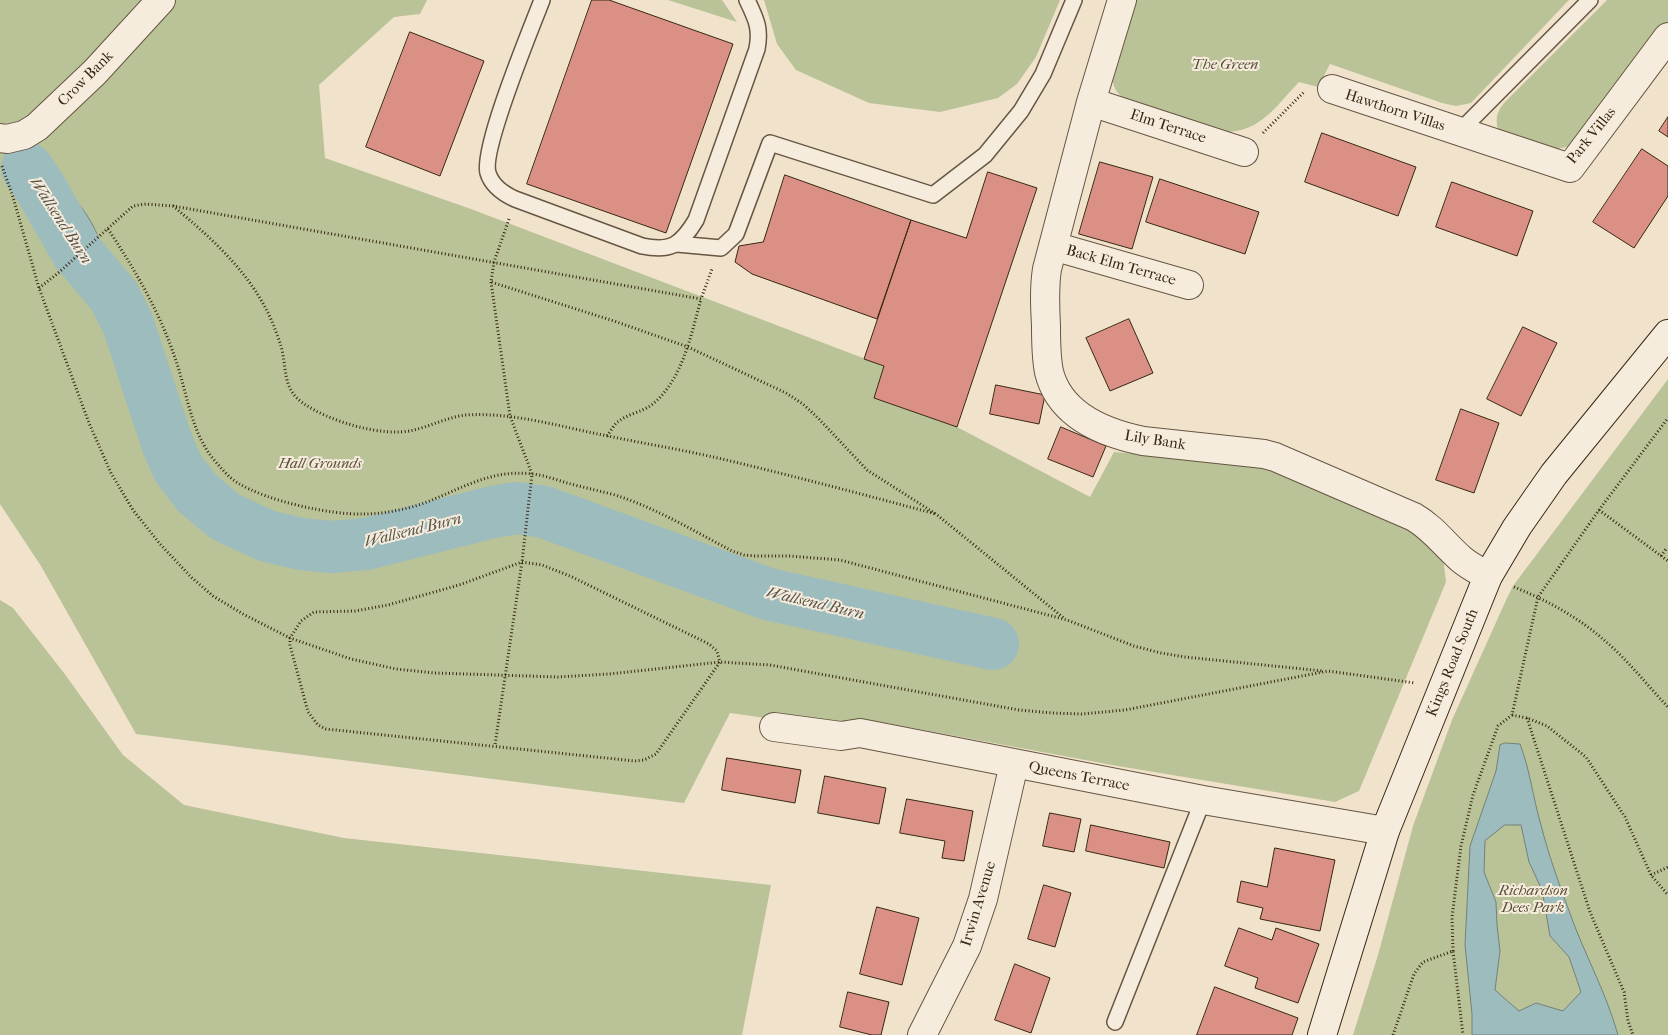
<!DOCTYPE html>
<style>
body{margin:0}
canvas{display:block;background:#f1e2cb}
</style>
<canvas width="1668" height="1035"></canvas>
<script>
const ctx = document.querySelector('canvas').getContext('2d');
ctx.lineJoin = 'round';
function fill(path, color) { ctx.fillStyle = color; ctx.fill(path, 'evenodd'); }
function stroke(path, color, width, dash) { ctx.strokeStyle = color; ctx.lineWidth = width; ctx.lineCap = dash ? 'butt' : 'round'; ctx.setLineDash(dash || []); ctx.stroke(path); }
function label(font, color, halo, rows, align = 'center') {
  ctx.font = font + ' "IM FELL French Canon",serif'; ctx.lineWidth = 4; ctx.setLineDash([]); ctx.textBaseline = 'middle'; ctx.strokeStyle = halo; ctx.fillStyle = color; for (const [text, x, y, turn = 0] of rows) {
    ctx.save(); ctx.translate(x, y); ctx.rotate((+turn || 0) * Math.PI / 180); ctx.textAlign = isNaN(turn) ? turn : align; if (halo) ctx.strokeText(text, 0, 0); ctx.fillText(text, 0, 0); ctx.restore();
  }
}
fill(new Path2D(`
 M0 0H427L420 14 394 17 319 85 325 158 471 209 884 366 874 398 957 427 1090 497 1114 452 1265 466 1411 528 1443 557 1446 582 1359 791 1335 802 1112 765 870 720 837 728 730 713 684 803 136 734 41 566 0 504Z
 M668 0H722L737 22Z
 M764 0H1060L1036 57 1017 84 998 98 940 112 869 103 796 70 777 44Z
 M1136 0H1569L1471 103 1456 106 1442 103 1330 64 1318 87 1299 82C1276 106 1260 133 1223 132L1127 101C1116 93 1112 87 1112 72Z
 M1607 0H1668V23L1569 146C1548 154 1520 142 1500 135 1495 122 1495 114 1504 103Z
 M1668 379V1035H1353L1378 955 1413 826 1452 720 1507 598 1513 586Z
 M0 600 13 608 64 673 123 755 184 805 344 838 771 885 742 1035H0Z`), '#b9c397');
const water = new Path2D(`
 M36 162C58 180 85 206 96 232 105 252 108 275 114 296L95 293 86 285 80 292 75 284 70 283 69 269 61 267 46 244 17 174Z
 M1506 743 1520 744C1530 770 1533 798 1541 825 1548 853 1558 881 1568 908 1583 952 1605 989 1618 1035H1472V1014L1465 945 1470 846 1496 771 1500 745ZM1505 825H1521L1529 862 1542 890 1550 936 1569 957 1581 992 1563 1011 1536 1003 1519 1011 1495 990 1500 951 1497 925 1496 902 1484 872 1485 841Z`);
fill(water, '#9dbcbe');
stroke(water, '#74817a', 1);
stroke(new Path2D(`
 M27 168 41 189 77 252 114 296 128 324 167 443 178 468 197 493 226 517 267 536 301 544 332 547 366 544 493 512 517 508 544 512 768 594 993 644`), '#9dbcbe', 52);
const building = new Path2D(`
 M592 0H609L733 44 666 233 527 184Z
 M410 32 484 61 440 176 366 147Z
 M1668 117V137L1659 131Z
 M1322 133 1416 167 1398 216 1305 182Z
 M1642 149 1668 166V196L1634 248 1593 222Z
 M1100 162 1153 177 1132 249 1079 234Z
 M988 172 1037 188 957 427 874 398 884 366 864 359 911 220 966 238Z
 M785 175 911 220 877 319 752 274 735 262 739 246 763 242Z
 M1160 179 1259 212 1245 254 1146 222Z
 M1452 182 1533 211 1517 256 1436 227Z
 M1129 319 1153 373 1110 391 1086 338Z
 M1523 327 1557 343 1521 416 1487 399Z
 M996 385 1045 395 1039 424 990 414Z
 M1461 409 1499 423 1474 493 1436 480Z
 M1061 427 1106 446 1093 477 1048 459Z
 M727 758 801 770 795 803 722 790Z
 M825 776 886 788 879 824 818 813Z
 M907 799 973 811 964 861 942 858 945 841 900 833Z
 M1050 813 1081 819 1074 852 1043 846Z
 M1091 825 1170 842 1164 868 1086 851Z
 M1275 848 1335 860 1320 931 1260 919 1263 908 1237 902 1241 881 1267 887Z
 M1044 885 1071 893 1055 947 1028 939Z
 M877 907 919 918 902 985 860 974Z
 M1239 928 1272 940 1276 928 1319 944 1298 1003 1255 988 1258 978 1225 966Z
 M1015 964 1050 978 1031 1033 995 1020Z
 M1215 987 1298 1018 1292 1035H1197Z
 M848 992 889 1002 881 1035H872L840 1027Z`);
fill(building, '#db9085');
stroke(building, '#372814', 1);
const lane = new Path2D(`
 M542 0C531 29 481 149 488 173 492 186 504 194 515 199L642 246C671 252 681 245 696 220L757 49C761 28 756 19 747 0
 M1459 132 1590 0
 M677 244 721 248 736 234 770 143 933 195 985 155 1021 111 1043 74 1074 0
 M1115 1022 1203 800`);
const street = new Path2D(`
 M1122 0 1091 102 1047 269C1044 288 1045 307 1046 326 1046 342 1046 357 1049 372 1060 416 1104 433 1143 441L1264 454 1275 457 1414 517C1433 528 1445 545 1461 559 1469 566 1479 571 1488 576
 M1332 89 1570 168 1668 37
 M1091 102 1244 152
 M0 138 7 139 24 135 37 127 95 72 161 0
 M1053 246 1189 285
 M774 727 841 736 860 733 1203 800 1385 831
 M922 1035 967 946 983 899 1014 764`);
const secondary = new Path2D(`
 M1322 1035 1385 831 1488 576 1517 527 1554 474 1668 334`);
stroke(lane, '#665642', 18);
stroke(street, '#665642', 30);
stroke(secondary, '#372814', 30);
stroke(new Path2D(`
 M1263 133 1304 92
 M2 166 13 197 39 288 89 423 111 473 133 510 160 544 191 577 213 596 243 614 290 638 351 659 396 669 435 673 558 677 609 674 720 662 770 665 1019 710 1052 713 1082 714 1125 710 1328 671 1415 683
 M173 206C208 235 245 268 266 309 272 320 277 334 281 346 287 367 282 389 303 403 328 421 383 438 414 430 431 426 448 417 466 415 514 412 561 427 608 436 646 444 684 450 722 459 794 476 865 495 936 514
 M509 219 494 262 491 282 614 321 688 347 786 393 803 404 819 419 867 470 936 514 1065 619
 M108 229C134 268 159 311 174 355 187 390 190 432 215 461 222 469 229 478 238 483 267 501 330 515 364 514 380 514 396 511 412 507 453 495 486 468 532 474 545 475 559 481 571 484 586 488 600 491 615 495 656 508 694 531 732 551L744 555 755 556H789L840 560 1067 620 1134 646 1161 653 1185 657 1323 671
 M491 282 510 416 532 474 522 562 495 745
 M39 288 57 274 133 206 146 204 173 206 701 299 712 269
 M607 436C611 431 614 424 619 421 628 414 641 412 650 406 682 383 691 335 701 299
 M1599 510 1668 561
 M1661 556 1666 549
 M522 562 542 565 570 576 709 644 717 651 720 662 656 754 644 760 635 761 326 729 318 725 308 712 290 645V638L301 621 314 612 355 611 388 605 459 585Z
 M1514 587C1546 600 1578 617 1604 640 1627 659 1647 685 1668 707
 M1512 715 1527 718 1547 726 1586 757 1625 817 1651 875 1668 895
 M1527 718 1590 912 1624 992 1628 1021 1633 1035
 M1651 875 1668 867
 M1453 951 1452 917 1461 846 1473 795 1498 726 1512 715 1538 597 1599 510 1668 418
 M1393 1035 1414 974 1423 962 1453 951 1463 1035`), '#372814', 3, [1, 2.5]);
stroke(lane, '#f6ecdd', 15);
stroke(street, '#f6ecdd', 28);
stroke(secondary, '#f6ecdd', 28);
label('italic 15px', '#584f35', '#f6ecdd', [
 ["The Green",1225,65],
 ["Hall Grounds",320,464],
 ["Richardson",1533,891],
 ["Dees Park",1533,908]
]);
label('15px', '#372814', '#f6ecdd', [
 ["Crow Bank",86,79,-45],
 ["Hawthorn Villas",1395,111,18],
 ["Elm Terrace",1168,127,18],
 ["Park Villas",1592,136,-51],
 ["Back Elm Terrace",1121,266,16],
 ["Lily Bank",1155,441,9],
 ["Kings Road South",1453,663,-68],
 ["Queens Terrace",1079,777,11],
 ["Irwin Avenue",979,904,-73]
]);
label('italic 16px', '#565447', '#f6ecdd', [
 ["Wallsend Burn",60,221,57],
 ["Wallsend Burn",413,531,-14],
 ["Wallsend Burn",815,604,13]
]);
</script>
